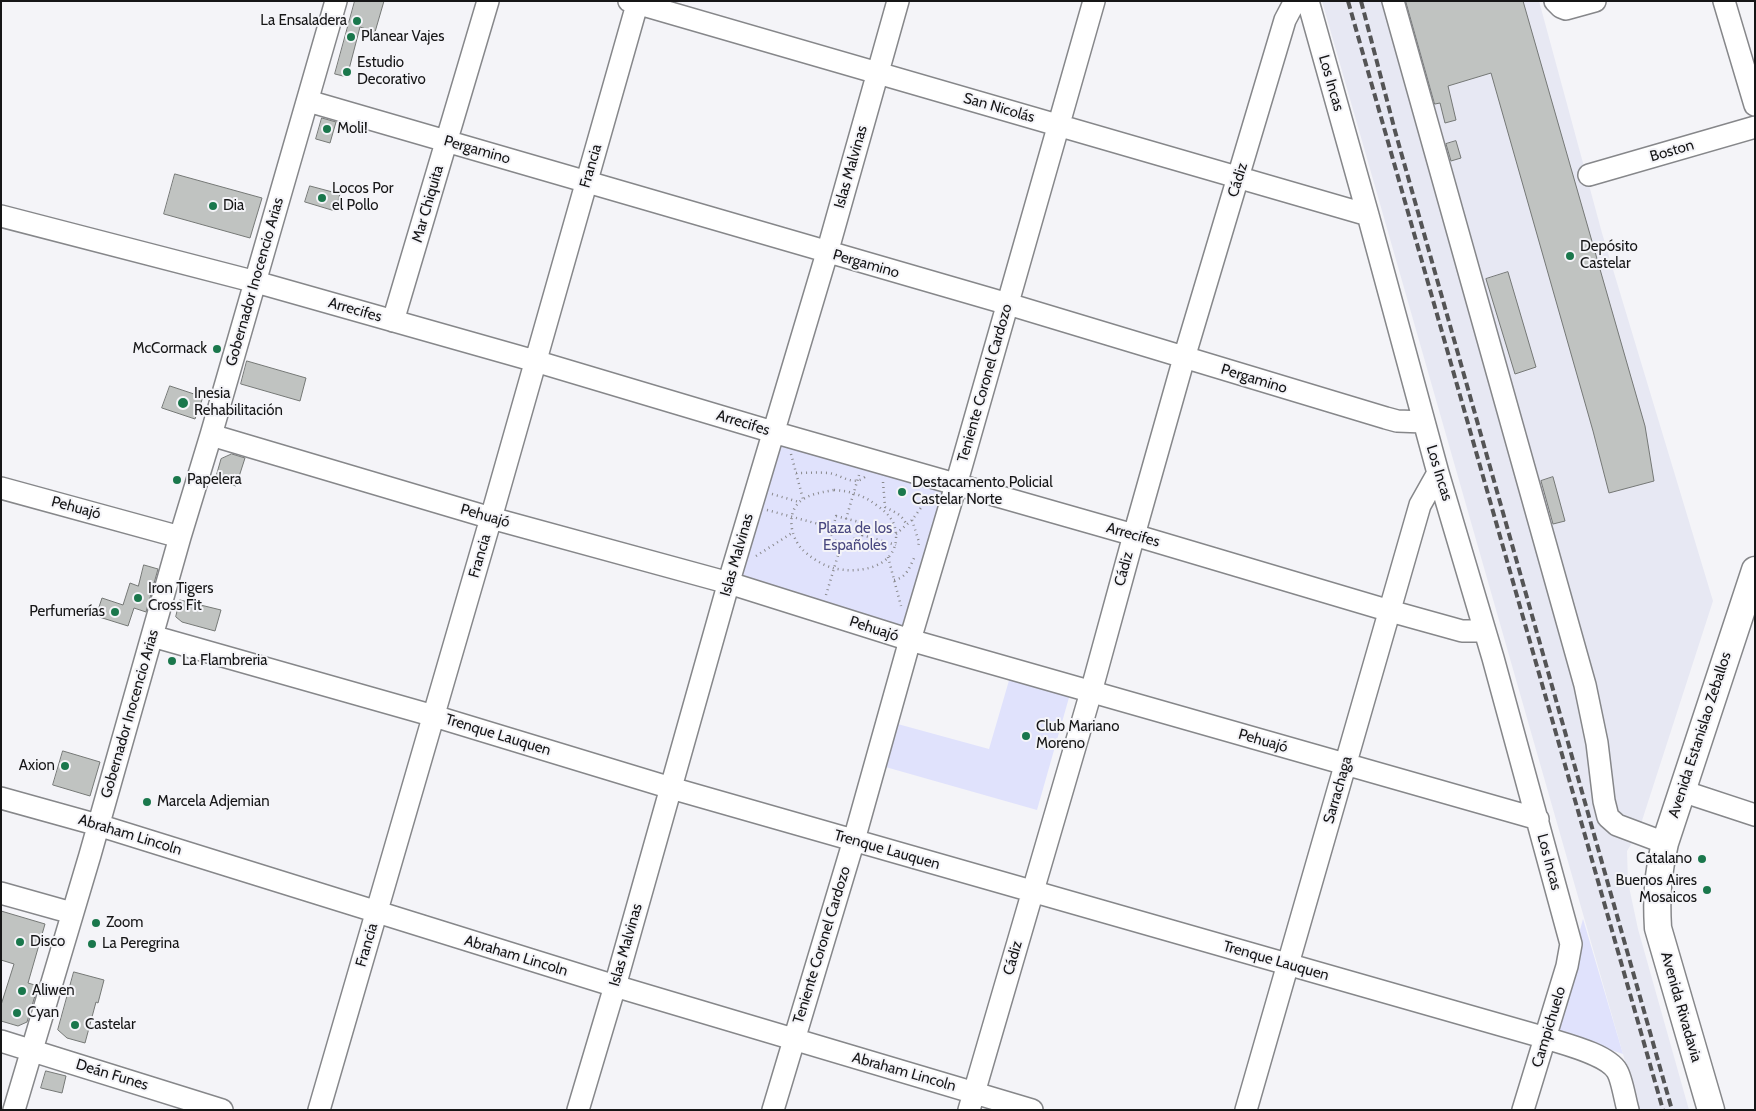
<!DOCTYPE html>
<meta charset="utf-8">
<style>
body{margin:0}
#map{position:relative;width:1756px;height:1111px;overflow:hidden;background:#f4f4f8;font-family:Cabin,sans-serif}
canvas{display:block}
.frame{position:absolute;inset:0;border:2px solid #161617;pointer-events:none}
</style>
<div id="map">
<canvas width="1756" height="1111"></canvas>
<div class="frame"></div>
</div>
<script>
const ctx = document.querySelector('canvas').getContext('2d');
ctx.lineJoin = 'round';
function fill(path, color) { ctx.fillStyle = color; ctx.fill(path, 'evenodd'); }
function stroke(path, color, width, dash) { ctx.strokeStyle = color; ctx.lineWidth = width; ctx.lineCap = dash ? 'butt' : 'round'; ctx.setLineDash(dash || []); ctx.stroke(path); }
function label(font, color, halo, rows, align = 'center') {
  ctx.font = font + ' Cabin,sans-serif'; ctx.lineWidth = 4; ctx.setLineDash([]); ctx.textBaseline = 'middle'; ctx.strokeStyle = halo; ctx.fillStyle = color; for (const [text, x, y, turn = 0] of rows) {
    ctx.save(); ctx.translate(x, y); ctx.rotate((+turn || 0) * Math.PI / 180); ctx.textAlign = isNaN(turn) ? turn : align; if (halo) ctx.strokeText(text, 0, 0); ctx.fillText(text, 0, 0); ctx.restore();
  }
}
fill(new Path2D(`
 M1322 1H1539L1602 233 1713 601 1638 833 1627 851 1628 882 1638 929 1689 1110H1639Z`), '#e7e8f3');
fill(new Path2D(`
 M779 443 948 490 907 630 739 577Z
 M1010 677 1070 694 1037 810 882 766 894 723 989 749Z
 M1583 919 1623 1054 1553 1031Z`), '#e0e2fc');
const building = new Path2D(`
 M355 1H384L375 32 360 27 347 77 335 74Z
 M1406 1H1523L1645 426 1654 481 1609 493 1593 431 1491 73 1448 86 1456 120 1445 123 1440 103 1435 104Z
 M322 118 336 122 330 143 316 139Z
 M1456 141 1461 158 1451 161 1446 144Z
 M175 174 262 198 250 238 164 214Z
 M310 186 340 194 335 211 305 202Z
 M1508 272 1536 367 1515 374 1486 279Z
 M247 361 306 378 300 401 241 384Z
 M170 386 203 397 195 419 162 408Z
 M232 454 245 458 236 486 215 480 221 459Z
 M1553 477 1565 521 1553 524 1541 481Z
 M144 565 158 569 146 612 134 608 128 626 96 616 102 598 123 605 130 583 138 586Z
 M180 600 221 610 215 631 182 622 176 617Z
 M63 751 100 762 90 796 53 785Z
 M1 911 45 924 28 983 38 986 27 1022 18 1026 1 1021V1005L14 964 1 960Z
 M74 972 104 980 98 1003 96 1002 85 1043 67 1038 58 1030Z
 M46 1071 66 1076 62 1093 41 1088Z`);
fill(building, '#c0c3c1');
stroke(building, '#757876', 1);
const minor = new Path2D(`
 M629 1 1368 215
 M1308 1 1368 215 1438 473 1493 658 1571 944 1567 966 1523 1110
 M1393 1 1585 685 1597 743 1604 801 1608 817 1617 825 1665 843
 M1555 1 1561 7 1566 9 1595 1
 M1724 1 1755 105
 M308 101 1008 304 1386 418 1397 421 1424 422
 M1589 175 1755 127
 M1 216 256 282 535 361 773 432 1134 535 1390 611 1462 631H1484
 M393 321 488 1
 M211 435 491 518 729 583 910 640 1538 819
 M1 488 180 537
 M152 636 434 716 671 788 1546 1038C1564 1044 1607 1054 1617 1071 1622 1079 1625 1100 1628 1110
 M1682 791 1755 815
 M1 798 98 825 615 986 1032 1110
 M1 893 72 913
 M1 1041 222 1110
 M14 1110 90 855 180 537 211 435 336 1
 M319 1110 491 518 638 1
 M578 1110 615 986 732 571 827 253 898 1
 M773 1110 854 840 910 640 956 485 1094 1
 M969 1110 1091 692 1134 535 1184 358 1285 20 1295 1
 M1246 1110 1420 505 1438 473`);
const major = new Path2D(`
 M1711 1110 1658 928C1656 896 1658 874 1665 843L1755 570`);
stroke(minor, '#86878a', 24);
stroke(major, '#86878a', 29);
stroke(new Path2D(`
 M791 454 803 499
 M796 473C807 473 817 472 828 473 841 474 852 487 865 477
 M883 482 885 507C896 513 902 514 907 526
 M834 490C852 491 865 496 879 507 890 515 897 524 896 539 894 569 856 574 833 568 822 565 808 556 801 548 789 534 786 508 805 498 814 493 824 492 834 490Z
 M772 494 799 502
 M767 510 833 528
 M836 516 859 522 853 545 830 539Z
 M846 519 859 475
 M912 520 919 542 918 547
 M896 534 912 520 931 494
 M862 535 896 545
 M855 539 861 540 864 529 858 528
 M756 556 792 533
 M888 557 901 606
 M894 580C907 578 910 566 915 556
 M826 595 842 542`), '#89898c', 2.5, [1, 4]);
stroke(minor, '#fff', 21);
stroke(major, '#fff', 26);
stroke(new Path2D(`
 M1348 1 1663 1110
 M1361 1 1395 131 1672 1110`), '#545455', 4, [8, 4]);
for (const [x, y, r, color] of [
 [357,21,5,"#1a774c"],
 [351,37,5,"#1a774c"],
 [347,72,5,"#1a774c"],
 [327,129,5,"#1a774c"],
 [322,198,5,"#1a774c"],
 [213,206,5,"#1a774c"],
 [1570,256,5,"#1a774c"],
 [217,349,5,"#1a774c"],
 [183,403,6,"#1a774c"],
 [177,480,5,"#1a774c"],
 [902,492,5,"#1a774c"],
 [138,598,5,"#1a774c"],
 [115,612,5,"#1a774c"],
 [172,661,5,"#1a774c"],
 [1026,736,5,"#1a774c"],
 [65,766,5,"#1a774c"],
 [147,802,5,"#1a774c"],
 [1702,859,5,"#1a774c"],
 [1707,890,5,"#1a774c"],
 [96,923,5,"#1a774c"],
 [20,942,5,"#1a774c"],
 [92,944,5,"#1a774c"],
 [22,991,5,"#1a774c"],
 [17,1013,5,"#1a774c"],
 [75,1025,5,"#1a774c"]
]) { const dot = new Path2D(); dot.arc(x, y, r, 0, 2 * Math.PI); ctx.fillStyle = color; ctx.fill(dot); stroke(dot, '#f4f4f8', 2); }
label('15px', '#161617', '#f4f4f8', [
 ["La Ensaladera",347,21,"right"],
 ["Planear Vajes",361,37],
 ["Estudio",357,63],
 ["Decorativo",357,80],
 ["Moli!",337,129],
 ["Locos Por",332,189],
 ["el Pollo",332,206],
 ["Dia",223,206],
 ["Depósito",1580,247],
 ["Castelar",1580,264],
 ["McCormack",207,349,"right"],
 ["Inesia",194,394],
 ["Rehabilitación",194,411],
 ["Papelera",187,480],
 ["Destacamento Policial",912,483],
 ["Castelar Norte",912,500],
 ["Iron Tigers",148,589],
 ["Cross Fit",148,606],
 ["Perfumerías",105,612,"right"],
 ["La Flambreria",182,661],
 ["Club Mariano",1036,727],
 ["Moreno",1036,744],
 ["Axion",55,766,"right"],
 ["Marcela Adjemian",157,802],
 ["Catalano",1692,859,"right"],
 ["Buenos Aires",1697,881,"right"],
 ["Mosaicos",1697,898,"right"],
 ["Zoom",106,923],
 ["Disco",30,942],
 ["La Peregrina",102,944],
 ["Aliwen",32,991],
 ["Cyan",27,1013],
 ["Castelar",85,1025]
], 'left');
label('15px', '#161617', '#f4f4f8', [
 ["Los Incas",1331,83,74],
 ["San Nicolás",999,108,16],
 ["Pergamino",477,150,16],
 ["Boston",1672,151,-16],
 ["Francia",591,166,-74],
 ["Islas Malvinas",851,167,-74],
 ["Cádiz",1238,180,-73],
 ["Mar Chiquita",428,204,-74],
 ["Pergamino",866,264,16],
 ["Gobernador Inocencio Arias",255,282,-74],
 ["Arrecifes",355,310,16],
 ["Pergamino",1254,379,17],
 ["Teniente Coronel Cardozo",985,383,-74],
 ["Arrecifes",743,423,17],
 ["Los Incas",1439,473,73],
 ["Pehuajó",76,508,15],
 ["Pehuajó",485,516,16],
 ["Arrecifes",1133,535,16],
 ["Islas Malvinas",737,555,-74],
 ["Francia",480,556,-74],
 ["Cádiz",1124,569,-75],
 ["Pehuajó",874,629,18],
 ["Gobernador Inocencio Arias",130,714,-74],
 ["Trenque Lauquen",498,735,17],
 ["Avenida Estanislao Zeballos",1700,735,-72],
 ["Pehuajó",1263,741,16],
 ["Sarrachaga",1338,790,-74],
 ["Abraham Lincoln",130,835,17],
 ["Trenque Lauquen",887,850,16],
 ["Los Incas",1549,862,75],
 ["Francia",367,945,-74],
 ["Islas Malvinas",626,945,-74],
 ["Teniente Coronel Cardozo",822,945,-73],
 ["Abraham Lincoln",516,956,17],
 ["Cádiz",1013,958,-74],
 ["Trenque Lauquen",1276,961,16],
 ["Avenida Rivadavia",1681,1007,74],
 ["Campichuelo",1549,1027,-73],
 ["Abraham Lincoln",904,1072,16],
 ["Deán Funes",112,1075,17]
]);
label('15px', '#48477f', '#f4f4f8', [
 ["Plaza de los",855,529],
 ["Españoles",855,546]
]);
</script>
